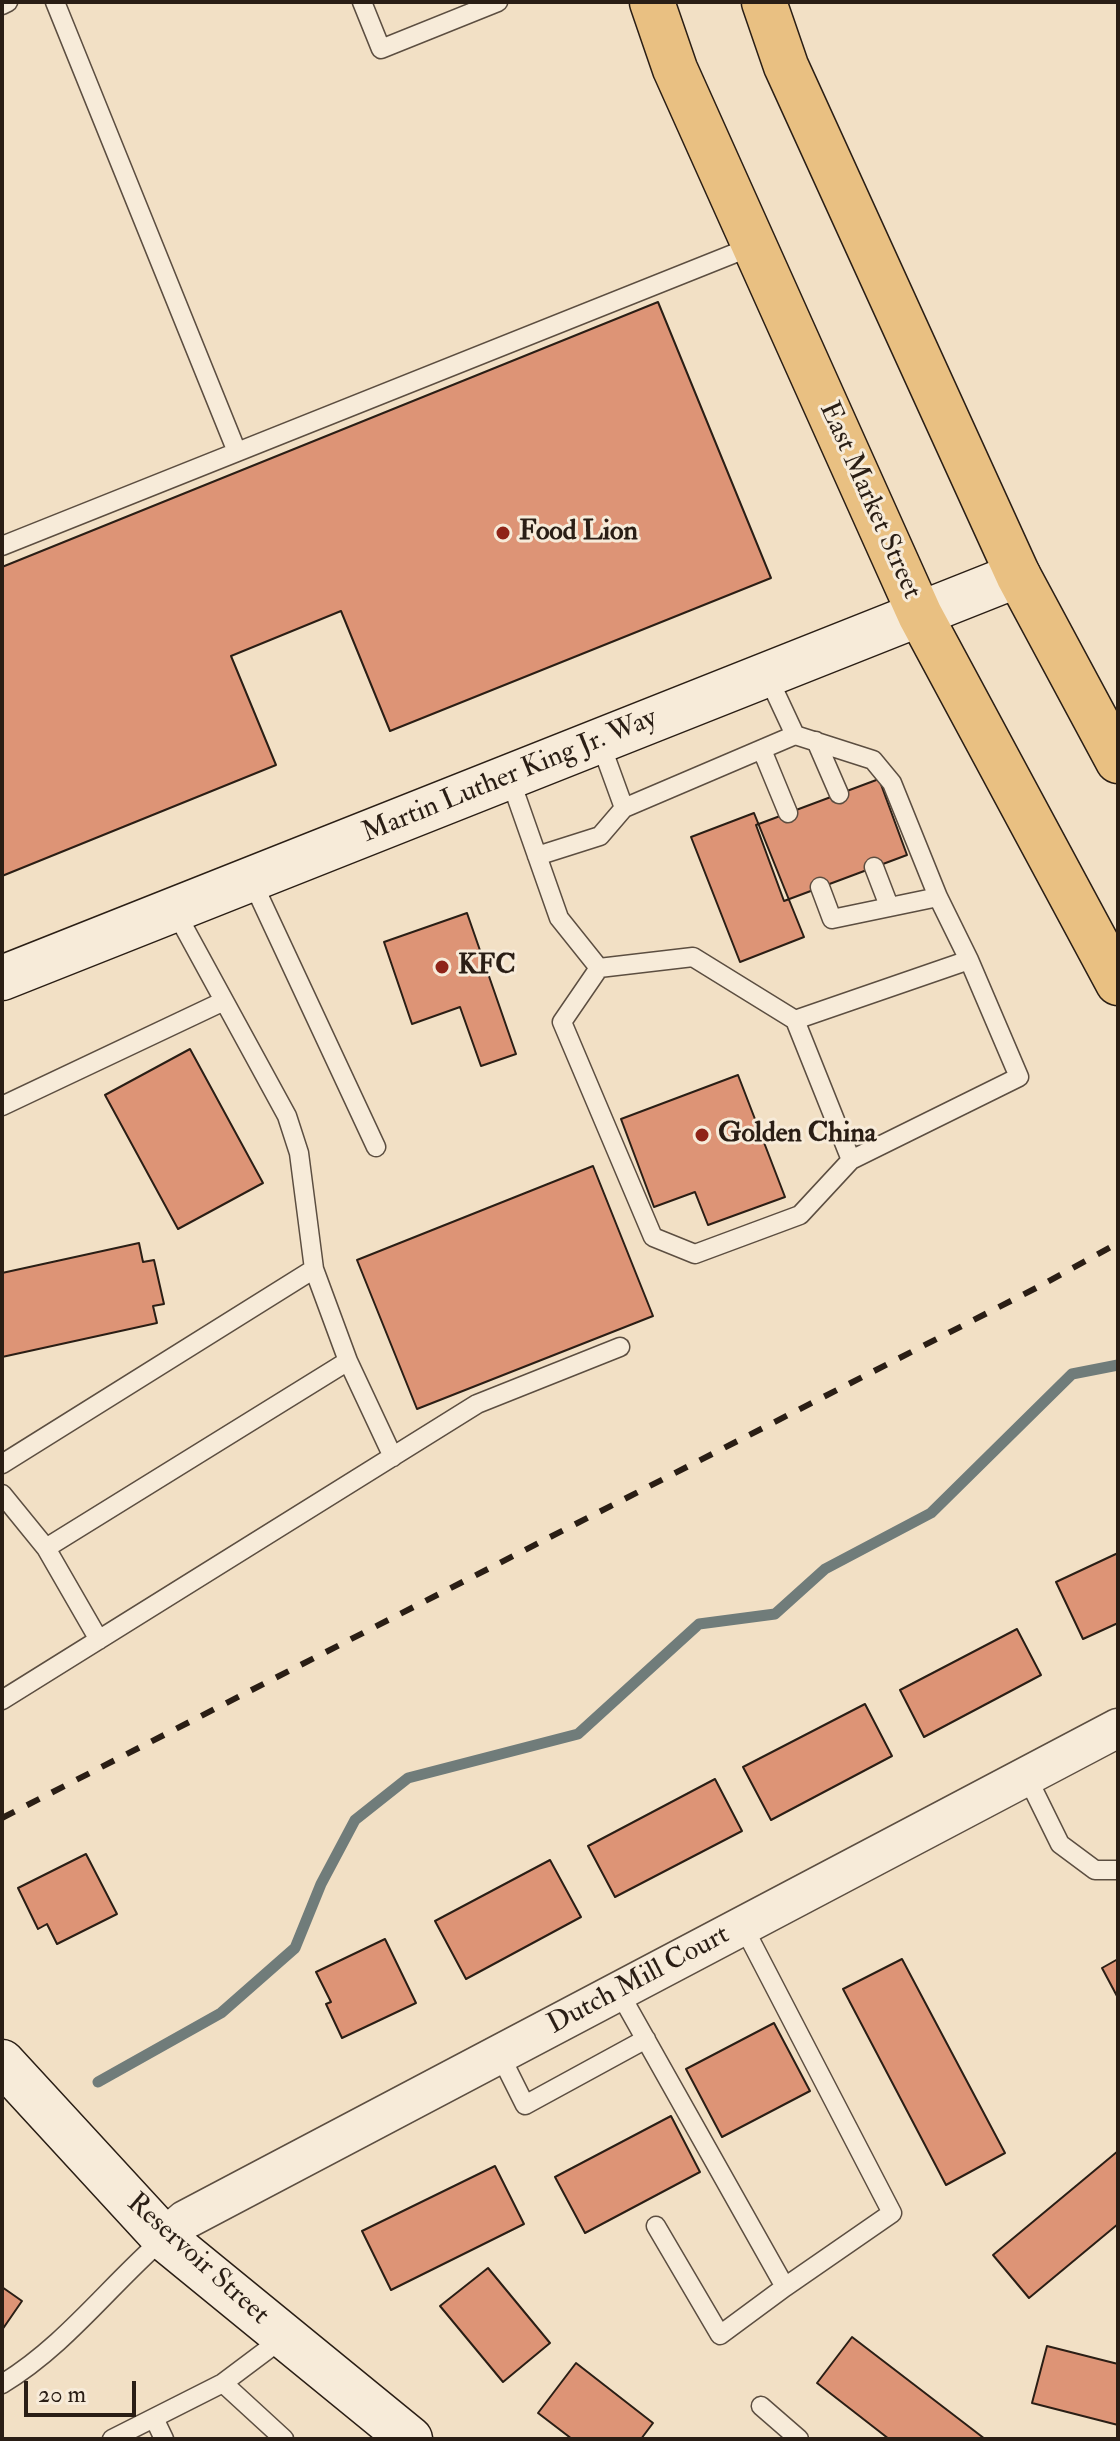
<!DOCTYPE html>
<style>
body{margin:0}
#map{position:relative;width:1120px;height:2441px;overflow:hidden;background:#f2e0c5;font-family:"IM FELL Double Pica",serif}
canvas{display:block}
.frame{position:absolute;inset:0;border:4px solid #2a1e15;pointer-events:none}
.scale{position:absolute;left:24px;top:2381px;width:112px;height:36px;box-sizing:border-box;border:4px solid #2a1e15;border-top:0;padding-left:10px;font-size:24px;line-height:28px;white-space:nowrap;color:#2a1e15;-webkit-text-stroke:6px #f7ebd9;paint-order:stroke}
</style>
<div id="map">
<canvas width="1120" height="2441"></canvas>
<div class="frame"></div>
<div class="scale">20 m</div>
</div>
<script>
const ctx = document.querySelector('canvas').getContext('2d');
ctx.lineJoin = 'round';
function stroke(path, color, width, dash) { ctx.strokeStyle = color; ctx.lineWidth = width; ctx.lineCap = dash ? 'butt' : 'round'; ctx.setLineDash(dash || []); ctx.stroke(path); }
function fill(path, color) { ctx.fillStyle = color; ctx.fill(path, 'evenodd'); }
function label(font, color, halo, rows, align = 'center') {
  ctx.font = font + ' "IM FELL Double Pica",serif'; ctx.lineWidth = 6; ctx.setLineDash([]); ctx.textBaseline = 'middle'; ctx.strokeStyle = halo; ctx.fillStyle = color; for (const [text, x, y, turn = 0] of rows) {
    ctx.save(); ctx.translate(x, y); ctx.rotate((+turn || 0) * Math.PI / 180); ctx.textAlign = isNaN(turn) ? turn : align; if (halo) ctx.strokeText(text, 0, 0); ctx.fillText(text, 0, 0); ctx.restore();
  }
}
stroke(new Path2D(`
 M98 2082 221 2013 295 1948 321 1884 355 1820 408 1778 578 1734 699 1624 775 1614 825 1569 931 1513 1072 1374 1118 1365`), '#707c7a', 11);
const building = new Path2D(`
 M658 302 771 578 390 731 341 611 231 656 276 765 2 876V567Z
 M879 779 907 855 784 901 756 825Z
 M754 813 804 937 740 962 691 837Z
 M467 913 516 1054 481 1066 460 1007 412 1024 384 942Z
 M190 1049 263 1183 178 1229 105 1095Z
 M738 1075 785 1197 708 1225 695 1192 654 1207 621 1119Z
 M593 1166 653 1316 417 1409 357 1260Z
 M139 1243 143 1262 154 1260 164 1304 153 1306 157 1323 2 1357V1273Z
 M1118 1553V1623L1083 1639 1056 1582Z
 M1017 1629 1041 1675 924 1737 900 1690Z
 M865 1704 892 1756 771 1820 743 1767Z
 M715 1779 742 1831 615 1897 588 1846Z
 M86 1854 117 1914 57 1944 47 1924 38 1929 18 1888Z
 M550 1860 581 1917 466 1979 435 1921Z
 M385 1939 416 2003 342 2038 326 2004 331 2002 316 1972Z
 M902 1959 1005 2153 946 2185 843 1989Z
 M1118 1959V1998L1102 1968Z
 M774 2023 810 2091 722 2137 686 2069Z
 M671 2116 700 2172 585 2233 555 2177Z
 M1118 2151V2224L1029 2298 993 2255Z
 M495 2166 524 2224 391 2290 362 2231Z
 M488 2268 550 2343 503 2382 440 2306Z
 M2 2287 22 2301 2 2330Z
 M852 2337 985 2439H889L817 2383Z
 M1047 2346 1118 2364V2425L1032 2403Z
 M576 2363 653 2423 641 2439H572L538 2413Z`);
fill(building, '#dd9476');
stroke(building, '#2a1e15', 2);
const service = new Path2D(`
 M55 2 237 452
 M362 2 381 49 498 2
 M2 5 8 2
 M2 546 753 246
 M816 741 839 794
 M600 742 624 808 795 735 767 675
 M762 750 788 813
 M509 776 559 918 599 968 693 957 795 1020 969 960 938 897 892 783 873 760 795 735
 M537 856 600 836 624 808
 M874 867 889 906
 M251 879 376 1147
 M820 887 832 919 938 897
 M174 909 287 1116 299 1153 314 1269 348 1361 393 1457
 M599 968 562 1022 653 1237 695 1254 800 1215 851 1160
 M795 1020 851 1160 1019 1077 969 960
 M2 1106 224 1001
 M2 1464 314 1269
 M2 1494 46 1548 99 1640
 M46 1548 348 1361
 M2 1700 477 1404 620 1347
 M1027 1777 1060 1844 1095 1870H1118
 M619 1992 785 2287 892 2213 743 1926
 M500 2055 525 2105 646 2039
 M656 2226 720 2335 785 2287
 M223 2383 284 2439
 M2 2384C65 2346 109 2286 164 2238
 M761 2406 799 2439
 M154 2418 164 2439
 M112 2439 223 2383 283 2338`);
const minor = new Path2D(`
 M164 2238 185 2220 1118 1728`);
const secondary = new Path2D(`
 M2 978 1018 575
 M2 2062 164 2238 410 2439`);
const primary = new Path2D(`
 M652 2 675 69 920 615 1118 983
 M764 2 786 66 1018 575 1118 761`);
stroke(service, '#5c4e41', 21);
stroke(minor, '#5c4e41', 41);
stroke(secondary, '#2a1e15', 47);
stroke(primary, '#2a1e15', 47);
stroke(service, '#f7ebd9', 18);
stroke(minor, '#f7ebd9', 38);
stroke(secondary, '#f7ebd9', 44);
stroke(primary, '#e9c082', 44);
stroke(new Path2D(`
 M2 1818 1038 1287 1118 1243`), '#2a1e15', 6, [14, 14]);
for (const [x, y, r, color] of [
 [503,533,8,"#8f2418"],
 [442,967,8,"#8f2418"],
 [702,1135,8,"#8f2418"]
]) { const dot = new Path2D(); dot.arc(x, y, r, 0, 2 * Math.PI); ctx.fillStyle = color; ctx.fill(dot); stroke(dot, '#f7ebd9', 3); }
label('28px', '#2a1e15', '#f7ebd9', [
 ["East Market Street",869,501,66],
 ["Martin Luther King Jr. Way",510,777,-22],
 ["Dutch Mill Court",639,1981,-28],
 ["Reservoir Street",197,2260,42]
]);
label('bold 28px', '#2a1e15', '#f7ebd9', [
 ["Food Lion",519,533],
 ["KFC",458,967],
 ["Golden China",718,1135]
], 'left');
</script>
